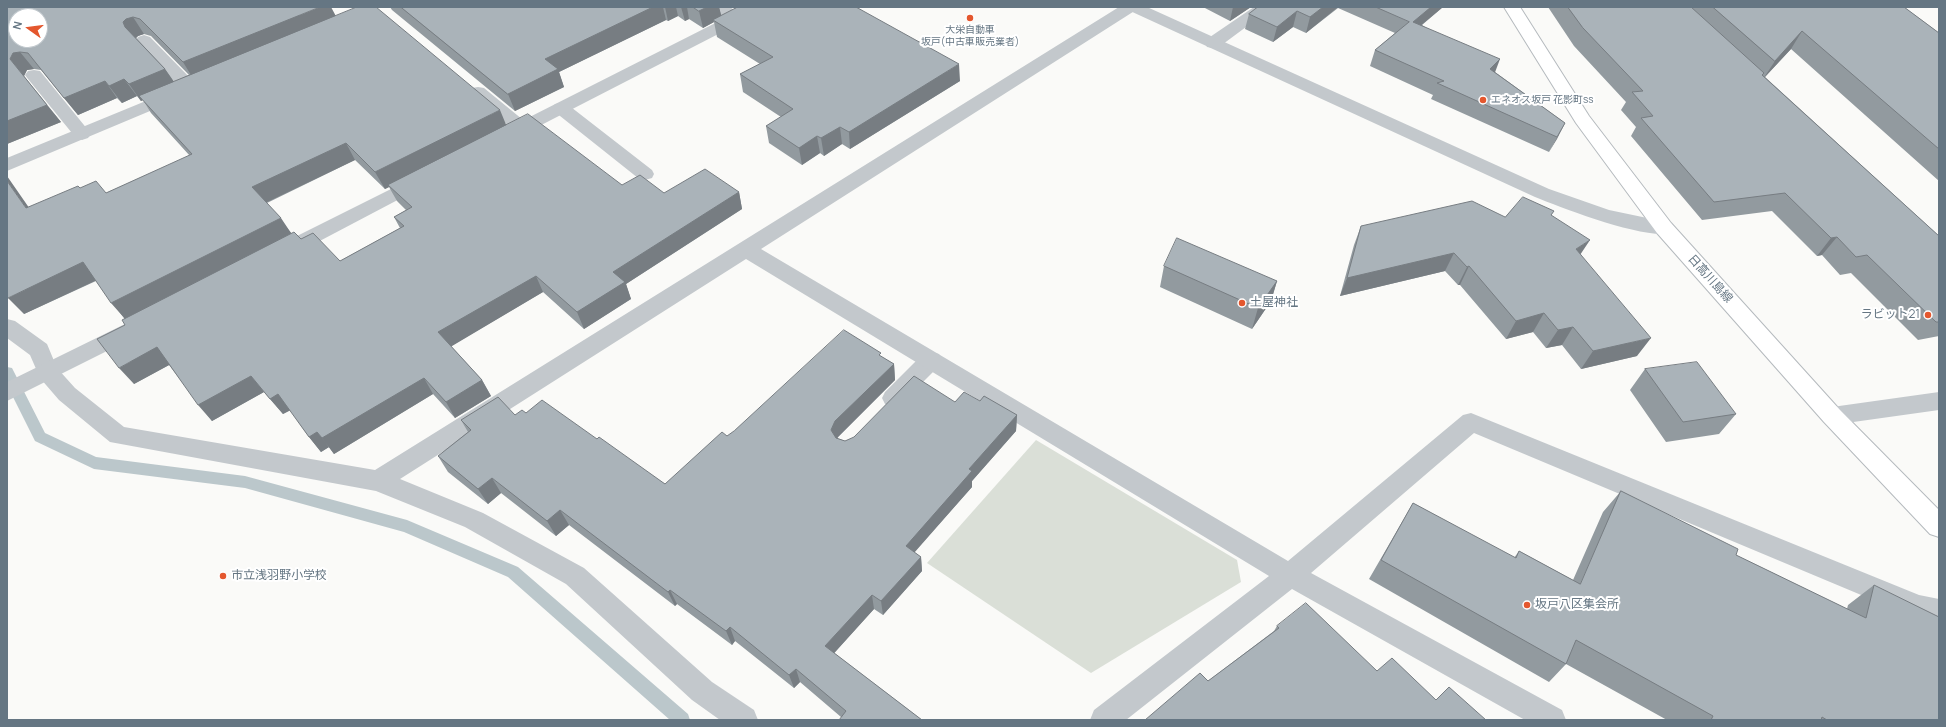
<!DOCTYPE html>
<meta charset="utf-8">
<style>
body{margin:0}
#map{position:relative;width:1946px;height:727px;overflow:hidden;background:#fafaf8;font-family:Manrope,sans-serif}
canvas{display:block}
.frame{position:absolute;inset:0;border:8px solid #657683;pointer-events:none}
.north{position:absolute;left:8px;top:8px;width:40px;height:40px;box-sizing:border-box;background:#fff;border:1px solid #c1c8cd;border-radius:50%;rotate:284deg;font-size:11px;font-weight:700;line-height:16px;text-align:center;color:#657683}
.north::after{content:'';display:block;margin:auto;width:14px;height:18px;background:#e4572e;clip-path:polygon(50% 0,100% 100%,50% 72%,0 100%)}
</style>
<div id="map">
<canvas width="1946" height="727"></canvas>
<div class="frame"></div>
<div class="north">N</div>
</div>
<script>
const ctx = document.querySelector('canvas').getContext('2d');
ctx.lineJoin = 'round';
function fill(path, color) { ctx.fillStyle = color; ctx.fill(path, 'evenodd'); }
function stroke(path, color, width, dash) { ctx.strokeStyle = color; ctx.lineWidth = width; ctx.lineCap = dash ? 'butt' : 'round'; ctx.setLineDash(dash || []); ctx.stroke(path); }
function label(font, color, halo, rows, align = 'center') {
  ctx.font = font + ' Manrope,"Noto Sans JP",sans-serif'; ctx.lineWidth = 4; ctx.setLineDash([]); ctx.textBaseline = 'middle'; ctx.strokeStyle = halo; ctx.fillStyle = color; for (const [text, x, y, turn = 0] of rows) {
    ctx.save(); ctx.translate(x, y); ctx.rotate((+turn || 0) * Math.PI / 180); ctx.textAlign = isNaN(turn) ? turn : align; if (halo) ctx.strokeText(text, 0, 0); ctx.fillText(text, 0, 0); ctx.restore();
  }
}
fill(new Path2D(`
 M1036 440 1237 560 1241 582 1091 673 927 563Z`), '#dadfd7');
fill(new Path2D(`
 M7 367 12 368 45 433 96 457 245 476 407 520 518 567 688 714 690 720H670L508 577 404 532 245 488 94 469 35 441 7 385Z`), '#bbc7cb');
const primary = new Path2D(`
 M1504 7H1520L1589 116 1671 223 1840 410 1939 510V537L1930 534 1824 422 1657 233 1576 123Z`);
stroke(primary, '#b5babe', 2);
fill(new Path2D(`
 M144 35 150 37 196 84 199 88 196 92 190 93 184 92 138 43 136 40 138 37Z
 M34 70 40 71 88 130 91 134 88 138 82 140 76 138 28 79 25 75 28 71Z
 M561 103 567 104 652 170 654 174 652 178 645 180 638 178 555 112 552 108 555 104Z
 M931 352 939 354 942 360 939 366 901 404 893 407 885 404 882 398 885 392 923 354Z`), '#c3c8cc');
fill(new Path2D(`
 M711 7H730L745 18 743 21C732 24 717 16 711 7Z
 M1119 7H1138L1136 10 761 249 1288 561 1463 415 1471 413 1919 595 1939 599V623L1909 615 1474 433 1311 573 1562 710 1566 720H1525L1292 589 1126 720H1090L1094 710 1269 576 746 259 400 479 483 513 584 568 712 682 754 710 758 720H720L692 700 566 584 465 527 376 491 110 442 59 400 40 378 30 355 7 338V319L15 321 47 344 57 368 75 388 124 427 375 470Z
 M1254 7H1273L1219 47 1213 48 1207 47 1205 43 1207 39Z
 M478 87 484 88 528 124 531 128 528 132 522 134 516 132 472 96 469 92 472 88Z
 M175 89 181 90 184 94 181 98 7 171V158Z
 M1939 392V410L1832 425 1824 422 1821 416 1824 410 1832 407Z`), '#c3c8cc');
fill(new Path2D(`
 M747 7H767L765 10 516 138 510 140 504 138 501 134 504 130Z
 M1126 7H1147L1549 189 1609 210 1671 223 1674 228 1671 233C1645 240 1562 208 1535 197L1128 10Z
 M421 174 428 176 430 180 428 184 295 254 288 256 281 254 278 249 281 244Z
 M127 323 135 325 138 331 135 337 7 401V382Z`), '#c3c8cc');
fill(primary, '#fff');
fill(new Path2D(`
 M7 7 336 16 507 125 622 185 664 193 739 192 742 209 626 284 631 299 584 329 543 292 451 346 482 380 491 396 455 418 433 394 334 454 329 447 321 452 309 437 290 410 283 414 264 392 212 421 169 365 134 384 124 318 96 281 24 314 29 207 80 188 106 193 190 156 151 113 143 100 141 101 137 96 122 103 117 98 78 115 41 70 34 69 27 70 24 76 61 122 7 144ZM144 34 151 36 189 75 174 82 165 69 136 38 138 36ZM355 160 385 189 389 187 397 201 406 210 394 217 400 228 340 261 292 234 267 203Z
 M390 7H719L721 16 735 9 732 7H856L960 81 850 149 842 144 824 156 820 153 802 165 769 143 766 126 781 117 743 92 740 74 760 64 717 37 714 22 703 28 689 19 685 21 678 16 668 21 666 20 559 72 564 87 515 111 392 10Z
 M1203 7H1251L1230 21Z
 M1258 7H1443L1422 25 1495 72 1565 123 1549 152 1431 99 1433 95 1370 66 1375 50 1395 33 1338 8 1306 33 1293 27 1273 42 1245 29 1249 14Z
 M1548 7H1904L1939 33V181L1791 49 1765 77 1939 236V336L1918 340 1851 273 1840 275 1822 255 1817 256 1772 211 1702 220 1631 136 1636 127 1621 110 1626 102 1574 46Z
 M1554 211 1551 215 1581 255 1637 356 1581 369 1562 345 1546 348 1533 332 1506 339 1460 285H1458L1445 271 1340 296 1354 245 1361 226 1505 217Z
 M1164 266 1277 281 1271 301 1252 329 1160 287Z
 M882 357 894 364 895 380 837 438 845 441 955 402 980 401 1017 415 1016 431 972 481V487L914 552 921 557 922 571 883 615 874 609 834 653 922 720 841 717 800 682 794 688 735 641 732 645 677 604 675 606 569 525 556 536 501 493 488 504 448 472 438 456 468 432 461 420 515 415 526 413 597 439 665 484 727 436Z
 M1645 369 1736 414 1719 434 1666 442 1630 390Z
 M1621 491 1736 555 1847 609 1848 605 1874 585 1939 720H1667L1566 664 1549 682 1369 579 1413 503 1514 558 1519 551 1573 580 1603 512Z
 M1277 626 1377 671 1436 700 1208 681 1274 631Z`), '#929a9f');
fill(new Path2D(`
 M320 7H331L338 20 194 80 183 62Z
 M653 7H663L666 20 559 72 564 87 515 111 508 94 545 59Z
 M665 7H676L678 16 668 21Z
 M681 7H687L689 19 685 21Z
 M707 7H719L722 18 713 20 714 22 703 28 699 11Z
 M1233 7H1251L1230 21Z
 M1323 7H1338L1306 33 1310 17Z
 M1431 7H1443L1407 37 1413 22Z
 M1297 11 1293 27 1273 42 1277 27Z
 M133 17 144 34 138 36 135 39 125 27 123 22 126 19Z
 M1802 31 1791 49 1763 79 1775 61Z
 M20 52 34 69 27 70 24 76 10 59 13 53Z
 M1500 59 1494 75 1490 69Z
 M959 64 960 81 850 149 849 132Z
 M165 69 177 86 139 96 143 100 141 101 129 84Z
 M124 79 137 96 122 103 109 86Z
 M105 81 117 98 78 115 64 98Z
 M47 105 61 122 7 144V121Z
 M500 110 507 127 388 185 389 187 385 189 375 172Z
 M1565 123 1557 139 1549 152 1557 137Z
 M840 127 842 144 824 156 821 138Z
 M817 136 820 153 802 165 799 148Z
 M346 143 355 160 263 204 252 187Z
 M7 176 41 225 26 208 7 181Z
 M739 192 742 209 626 284 631 299 584 329 577 312 613 272Z
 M281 218 293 236 126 320 111 303Z
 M1837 237 1822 255 1817 256 1831 238Z
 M1590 240 1578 258 1576 249Z
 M1454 253 1445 271 1340 296 1347 278Z
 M83 262 99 279 24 314 8 298Z
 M1469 266 1460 285H1458L1467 267Z
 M536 276 543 292 447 349 438 332Z
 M1277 281 1271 301 1252 329 1258 308Z
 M1544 313 1533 332 1506 339 1516 321Z
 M1573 327 1562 345 1546 348 1558 330Z
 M1651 338 1637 356 1581 369 1593 351Z
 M157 347 171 364 134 384 119 368Z
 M894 364 895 380 838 437 834 446 831 430 835 421Z
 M251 376 264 392 212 421 198 405Z
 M424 378 433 394 334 454 322 438Z
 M482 380 491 396 455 418 446 402Z
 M278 394 291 410 283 414 270 399Z
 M1017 415 1016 431 972 481V487L907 561 906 546 969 469Z
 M317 432 329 447 321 452 309 437Z
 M492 478 501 493 488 504 478 489Z
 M560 510 569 525 556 536 547 521Z
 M921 557 922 571 883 615 881 601Z
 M670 590 677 604 675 606 668 592Z
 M872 595 874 609 828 660 825 646Z
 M730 627 735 641 732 645 726 631Z
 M796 669 800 682 794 688 789 675Z`), '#777d82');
const building = new Path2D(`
 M7 7H320L183 62 140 19 133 17 126 19 123 22 125 27 165 69 129 84 124 79 109 86 105 81 64 98 28 53 20 52 13 53 10 59 47 105 7 121ZM16 16H40V40H16Z
 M357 7H376L500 110 375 172 346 143 252 187 281 218 111 303 83 262 8 298 7 297V181L26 208 78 186 80 188 96 181 106 193 192 154 139 96Z
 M401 7H653L545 59 558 69 508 94Z
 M693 7H707L699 11Z
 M738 7H856L959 64 849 132 840 127 821 138 817 136 799 148 766 126 793 109 740 74 773 57 713 20Z
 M1258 7H1323L1310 17 1297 11 1277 27 1249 14Z
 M1376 7H1431L1413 22 1500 59 1490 69 1565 123 1557 137 1437 83 1444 81 1375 50 1409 22Z
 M1568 7H1691L1764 73 1762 75 1939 236V322H1936L1867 255 1856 257 1837 237 1831 238 1785 193 1714 202 1641 118 1653 116 1632 92 1643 91 1583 28Z
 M1713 7H1904L1939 33V149L1802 31 1775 61Z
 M528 114 622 185 640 175 664 193 705 169 739 192 613 272 625 282 577 312 536 276 438 332 482 380 446 402 424 378 322 438 317 432 309 437 278 394 270 399 251 376 198 405 157 347 119 368 97 339 125 325 122 320 294 232 301 239 313 233 340 261 404 226 394 217 412 207 388 185Z
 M1523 197 1554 211 1551 215 1590 240 1576 249 1651 338 1593 351 1573 327 1558 330 1544 313 1516 321 1469 266 1467 267 1454 253 1347 278 1361 226 1472 201 1505 217Z
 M1177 238 1277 281 1258 308 1164 266Z
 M844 330 881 353 879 355 894 364 835 421 831 430 836 438 845 441 854 437 914 376 955 402 964 392 980 401 984 396 1017 415 969 469 972 471 906 546 921 557 881 601 872 595 825 646 922 720H839L846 711 796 669 789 675 730 627 726 631 670 590 668 592 560 510 547 521 492 478 478 489 438 456 471 430 461 420 498 397 515 415 522 410 526 413 542 400 597 439 599 437 665 484 722 432 727 436 734 431Z
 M1697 362 1736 414 1683 422 1645 369Z
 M1621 491 1738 549 1736 555 1866 618 1874 585 1939 617V720H1827L1822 717 1821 720H1711L1713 716 1576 640 1566 664 1381 560 1413 503 1516 558 1519 551 1580 584Z
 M1306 603 1377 671 1392 658 1436 700 1449 687 1486 720H1145L1200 673 1208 681 1279 628 1277 626Z`);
fill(building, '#aab3b9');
stroke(building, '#777d82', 1);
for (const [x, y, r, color] of [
 [970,18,4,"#e4572e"],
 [1483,100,4,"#e4572e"],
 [1242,303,4,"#e4572e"],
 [1928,315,4,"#e4572e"],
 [223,576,4,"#e4572e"],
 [1527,605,4,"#e4572e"]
]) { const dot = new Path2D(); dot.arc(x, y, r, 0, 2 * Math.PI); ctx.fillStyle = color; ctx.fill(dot); stroke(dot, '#fff', 1.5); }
label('10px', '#657683', '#fff', [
 ["大栄自動車",970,30],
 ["坂戸(中古車販売業者)",970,42],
 ["エネオス坂戸 花影町ss",1491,100,"left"]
]);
label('12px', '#657683', '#fff', [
 ["日高川島線",1710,279,48]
]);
label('12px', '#657683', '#fff', [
 ["土屋神社",1250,303],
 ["ラビット21",1920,315,"right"],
 ["市立浅羽野小学校",231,576],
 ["坂戸八区集会所",1535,605]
], 'left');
</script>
